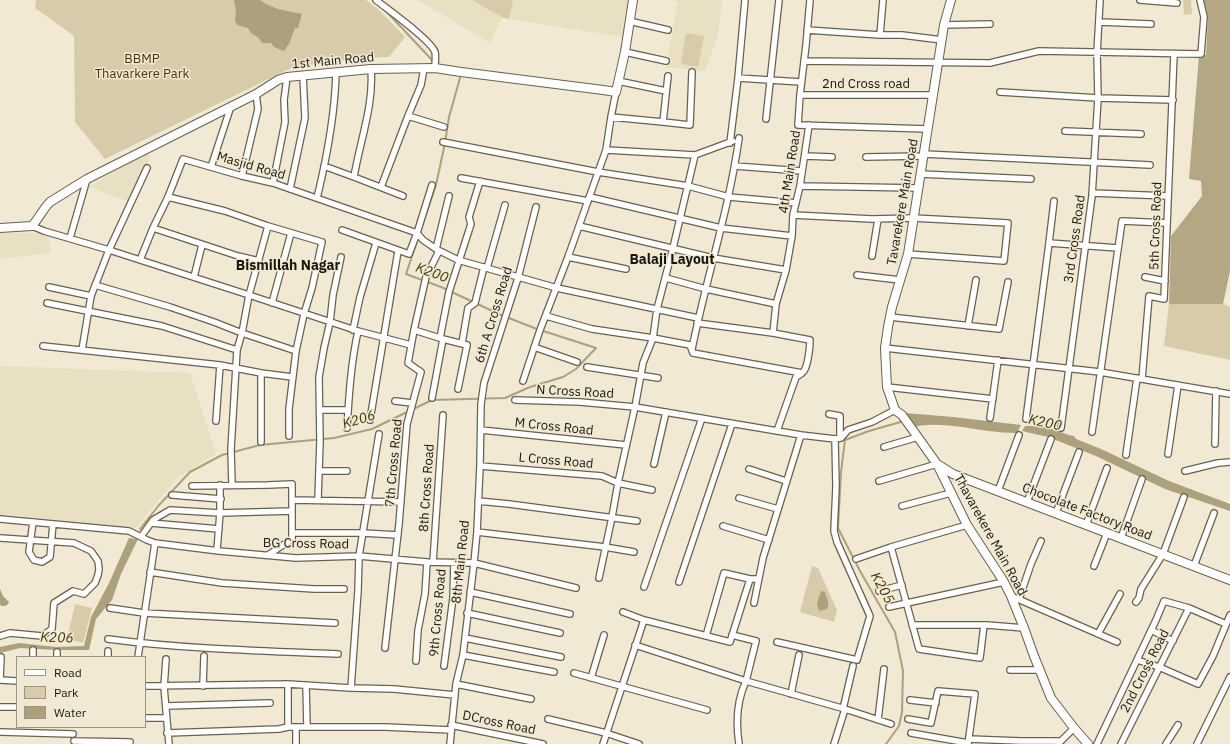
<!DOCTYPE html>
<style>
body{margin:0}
#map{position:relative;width:1230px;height:744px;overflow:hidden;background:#f1e9d3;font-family:"IBM Plex Sans",sans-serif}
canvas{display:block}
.legend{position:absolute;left:16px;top:656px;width:130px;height:72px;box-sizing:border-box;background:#f1e9d3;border:1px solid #9b9584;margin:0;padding:5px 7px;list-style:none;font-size:12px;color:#19160e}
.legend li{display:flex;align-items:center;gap:8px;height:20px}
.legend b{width:20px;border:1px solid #9b9584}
</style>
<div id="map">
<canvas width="1230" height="744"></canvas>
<ul class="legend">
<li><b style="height:5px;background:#fff"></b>Road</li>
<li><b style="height:11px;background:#d7cbaa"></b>Park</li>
<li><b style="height:11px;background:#ada07c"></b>Water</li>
</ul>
</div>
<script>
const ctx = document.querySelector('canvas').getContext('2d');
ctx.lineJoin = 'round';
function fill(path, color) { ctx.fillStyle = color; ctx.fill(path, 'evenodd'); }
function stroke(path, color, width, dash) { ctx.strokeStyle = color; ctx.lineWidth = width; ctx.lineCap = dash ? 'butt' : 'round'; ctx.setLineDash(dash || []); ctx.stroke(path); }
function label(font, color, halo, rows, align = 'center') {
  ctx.font = font + ' "IBM Plex Sans",sans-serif'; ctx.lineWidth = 3; ctx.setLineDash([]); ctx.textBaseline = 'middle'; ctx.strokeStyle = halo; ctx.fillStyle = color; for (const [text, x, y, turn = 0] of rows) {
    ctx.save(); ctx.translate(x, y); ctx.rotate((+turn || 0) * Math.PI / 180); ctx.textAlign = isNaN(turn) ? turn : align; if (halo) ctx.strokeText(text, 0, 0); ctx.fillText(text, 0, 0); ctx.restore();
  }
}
fill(new Path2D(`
 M418 0H629L625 17 624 37 502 18 490 43Z
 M672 0H722L718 35 705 71 666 67 678 2Z
 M149 151V160L130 202 89 187Z
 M0 233H48L51 253 0 259Z
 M0 366 190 373 216 454 178 477 136 528 0 514Z`), '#e9dfc2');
fill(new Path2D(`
 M36 0H366L379 10 405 37 389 57 359 58 293 67 105 159 75 122 74 36 35 8Z
 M472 0H513L509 19 502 17Z
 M1183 0H1191L1192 14 1184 15Z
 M686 33 704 36 698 67 681 64Z
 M1169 304H1223L1230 307V360L1164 346Z
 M812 566 818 568 837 610 834 622 800 612Z
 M75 604 92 608 83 643 67 639Z`), '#d7cbaa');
fill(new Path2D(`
 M1204 0H1230V271L1223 304H1169L1171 236 1202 196 1201 181 1189 179 1199 55H1206L1208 17Z`), '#b4a783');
fill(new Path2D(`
 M234 0H260L266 4 278 9 302 14 298 28H295L289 44 284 51 274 47 271 43H262L258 37 252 34 248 28 237 25 235 20 236 11Z
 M905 413 953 417 1021 425 1017 433C1008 433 998 432 989 431 967 428 935 421 914 427Z
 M1025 426C1035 426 1045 426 1055 430 1062 432 1067 435 1074 436L1076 439 1101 449 1169 481 1230 504V511L1165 489 1096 456 1048 437 1022 431Z
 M129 538 138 539 121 574 112 600 96 619 89 650H56L20 648 0 653V647L19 643 56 647 84 646 91 617 109 583Z
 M0 589 3 596 9 602C8 606 5 606 1 606L0 604Z
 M821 591 825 592C827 598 830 604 827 609L819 611 817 603Z`), '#ada07c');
stroke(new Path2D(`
 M384 9 432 60
 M140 529 159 505 190 472 222 455 260 445 334 438 372 429 432 400 505 398 530 387 563 377 576 369 596 348 537 329 501 315 441 287 406 274 436 185 445 143 449 117 460 78
 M886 744 899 726 902 712 903 671 895 632 860 571 838 528 841 472 845 440 869 431 904 421`), '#ada07c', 2);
const street = new Path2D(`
 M376 0C387 9 431 40 435 52 436 56 435 63 435 68
 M810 0 806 45 800 95 798 125 928 129
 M1140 0 1177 3
 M629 21 668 30
 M1099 22 1151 24
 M944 25 990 24
 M807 30 880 35H902L942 40
 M880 35 883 0
 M625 52 666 61
 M804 61 990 63 1039 51 1201 54 1204 17 1200 0
 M738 78 801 82
 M618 81 666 91
 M1000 92 1098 98 1173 100
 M800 95H933
 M408 116 444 127
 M611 117 663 122 668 76
 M766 119 779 0
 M663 122 690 125 692 72
 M1065 131 1141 134
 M443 142 598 172 688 186 729 197 796 203
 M730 143 738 78 745 0
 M606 150 695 155 733 141
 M924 154 1150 165
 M805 156 832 157
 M866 157 923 156
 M324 166 354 177 403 196
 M735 166 802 171
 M211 167 231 106
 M920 174 1031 179
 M242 176 258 109 256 94
 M354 177C360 141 374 105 371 69
 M461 178 588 201
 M273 183 285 122 284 100 287 77
 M432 185 417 233 423 240 436 249 458 260 557 288 698 318
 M800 186 918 188
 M381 187 408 116 421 85 424 68
 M290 189 305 118 303 75
 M1092 193 1168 196
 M168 197 225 211 268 226 322 242 312 288 304 314 296 351 289 409V436
 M590 197 721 228 792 236
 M317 198C327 157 335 114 336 72
 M1054 201 1049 243 1118 248
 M793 215 872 219 913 218 1008 223 1004 261 908 254
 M32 226 44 231 109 250 249 295 358 331 411 345
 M579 226 713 258 786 270
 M153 228 238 256 259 261
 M70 238 87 179
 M436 249 449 196
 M439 251 426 277 414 330 443 339 467 345 458 389
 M872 256 878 219
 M568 257 626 269
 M140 260 153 228 168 197 183 159 242 176 273 183 417 233 409 254 342 230
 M487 268 505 205
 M857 275 900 280
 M194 277 202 245
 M1145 277 1165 281
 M666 278 706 289 776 304
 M95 285 170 307 214 322 242 333 296 351
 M49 287 91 296
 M47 303 162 326 237 350
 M272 303 291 233
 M546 316 592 329 653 338 690 345 693 353 802 373
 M890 317 999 329 1008 282
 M697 323 773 333 810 340C810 347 808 365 804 371 802 374 799 375 796 377L777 431
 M968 326 976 280
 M353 330 360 297 376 243
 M773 333 776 304 786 270 792 236 793 215 800 186 809 125
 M440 338 449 292 471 224 469 217 480 181
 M462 343 468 308 475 303 484 267
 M43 346 220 365 261 373 292 377
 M534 347 577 362
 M885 348 1100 372 1230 394
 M692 349C706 279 729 210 739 138
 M82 350 91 296 109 250 147 168
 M587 367 658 378
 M1142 379 1149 296 1164 299 1174 54
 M523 381 540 330 568 257 606 150 611 117 616 92
 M887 387 993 399
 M432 398 443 339
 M515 400 580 402 635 407 801 435 835 439 841 438 848 430 872 422 895 410
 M395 401 412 403
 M320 410H348
 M829 414 840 416V438
 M990 418 998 360
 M1026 419 1049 243
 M370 420 398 251
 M216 421 220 365
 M347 428C349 395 351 363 358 331
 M1061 428 1092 196 1098 98 1097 53 1100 0
 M481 430 626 445
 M1092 432 1122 221 1167 223
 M261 442V373
 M1215 444 1216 391
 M884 447 918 437
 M1168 454 1178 385
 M1126 455 1137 378
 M654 464 666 412
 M480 466 602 476 618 483 652 490
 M749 469 786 481
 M319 471H347
 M1185 471 1218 463 1230 462
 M879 481 937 464
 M232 485 231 449 237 350 242 333 249 295 268 226
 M192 486 268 485 292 484V539L268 555
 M998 491 1019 435
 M172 495 221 499
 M739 498 778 509
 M318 499 320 441 319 377 324 348 330 322 333 295 341 257
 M292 500 401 502
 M478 501 509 504 637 521
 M1027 502 1051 439
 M902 506 951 493
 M1056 513 1079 452
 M0 519 129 531 147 540 155 543 219 551 296 558 359 556 427 562 474 563 576 588
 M33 522 29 552 34 560 42 562 50 557 53 524
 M151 523 219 529
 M1086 525 1107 468
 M723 526 769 540
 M477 532 605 547 634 552
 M292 533H363L398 535
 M143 534 153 520 170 510 220 513 292 511
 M0 538 74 543 91 551 98 561 99 569 98 575 95 583 84 594 73 591 54 603 52 629 42 636 10 633 0 636
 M1121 538 1142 479
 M891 547 919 649 980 658 984 625
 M217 550 220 513V485
 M856 559 891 547 967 525
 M433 562 443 415
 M1094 566 1107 533
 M1194 566 1214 513
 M150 572 222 583 314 589H344
 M599 578 612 517 618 483 635 407 643 363 653 338 657 309 673 248 695 155
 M679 582 732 424
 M644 587 702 418
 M879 591 902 585
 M470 592 570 614
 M1011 596 1117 642
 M1019 599 1031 564 1041 541
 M1136 602 1139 598 1141 589 1163 554 1184 497
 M754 603 763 558 801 435
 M907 603 1004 582
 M889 607 907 603
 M110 608 144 613 335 623
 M623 612 644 620 730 642 750 579
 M467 613 560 633
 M912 625H987L1024 628
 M1151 630 1173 641
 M1098 634 1120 594
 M706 636 724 573 750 579H758
 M465 638 561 657
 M108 639C184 649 262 651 338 654
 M777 642 857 660 870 616 837 542 834 531 836 487 835 439
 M635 645 746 681 756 641 732 635
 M385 648 399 524 407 424 421 372 408 363 414 330
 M463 655 554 672
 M33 657V650
 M57 657V652
 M108 657V651
 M138 657 155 543
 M166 659 164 687 169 744
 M1137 660 1159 667 1198 684 1213 656 1230 615
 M416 661 418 630 425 594 427 562
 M444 666 453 598 454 563
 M1010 670H1039
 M574 673 707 710
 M591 678 604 635
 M0 680 1 657
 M0 680 17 681
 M288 684V727
 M456 684 531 699
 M306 685 307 727
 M145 686 288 684 351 688 394 689 455 695
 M203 686 204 656
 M351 688 358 591 359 556 379 434
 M791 694 799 655
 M910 700 936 703
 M166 706 270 703
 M0 707H17
 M843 709 853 666
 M145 718H166
 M548 719 606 733 639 744
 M908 719 931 723 938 691 975 694 968 744
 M878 720 884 669
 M451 725 543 744
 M296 727V744
 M0 732 73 734
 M167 733 279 729 288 727H385L451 730
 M911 733 968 743
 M969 739 1021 741H1060
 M74 741 130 742
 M450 744 456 684 463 655 474 563 477 532 480 466 481 404 484 383 518 278 536 207
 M603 744 644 620
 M739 744C736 724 737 700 746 681L845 709
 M834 744 845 709 891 724
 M1058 744 1074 728
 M1097 744 1156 620 1164 601 1189 608 1226 624
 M1121 744 1189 608
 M1166 744 1178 725
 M1197 744 1230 677`);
const secondary = new Path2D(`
 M951 0 944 25 908 254 892 307 888 327 885 348 887 387 895 410 902 415 937 464 967 525 1004 582 1011 596 1024 628 1034 656 1051 698 1074 728 1088 744
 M0 228 32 226C39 218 43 209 50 202L87 179 256 94 278 80 287 77 371 69 435 68 461 72 603 90 616 92 625 52 633 0
 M937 464 953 474 1230 580`);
stroke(street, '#68614e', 8);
stroke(secondary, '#68614e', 10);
stroke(street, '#fff', 5.5);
stroke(secondary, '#fff', 8);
label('13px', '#453605', '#f1e9d3', [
 ["BBMP",142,59],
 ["Thavarkere Park",142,74]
]);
label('13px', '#19160e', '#f1e9d3', [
 ["1st Main Road",333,61,-5],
 ["2nd Cross road",866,84],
 ["Masjid Road",251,166,16],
 ["4th Main Road",790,172,-81],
 ["Tavarekere Main Road",903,202,-80],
 ["5th Cross Road",1156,226,-88],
 ["3rd Cross Road",1075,239,-82],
 ["6th A Cross Road",494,315,-73],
 ["N Cross Road",575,392,3],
 ["M Cross Road",554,427,6],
 ["L Cross Road",556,461,5],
 ["7th Cross Road",394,463,-85],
 ["8th Cross Road",427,488,-86],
 ["Chocolate Factory Road",1087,512,21],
 ["Thavarekere Main Road",990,535,61],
 ["BG Cross Road",306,544,1],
 ["8th Main Road",461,562,-84],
 ["9th Cross Road",438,613,-85],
 ["2nd Cross Road",1145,671,-63],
 ["DCross Road",499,723,12]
]);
label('bold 14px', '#19160e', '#f1e9d3', [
 ["Balaji Layout",672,260],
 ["Bismillah Nagar",288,266]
]);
label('italic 14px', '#463808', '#f1e9d3', [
 ["K200",432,273,20],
 ["K206",359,420,-17],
 ["K200",1045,423,12],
 ["K205",882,588,61],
 ["K206",57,638,2]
]);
</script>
